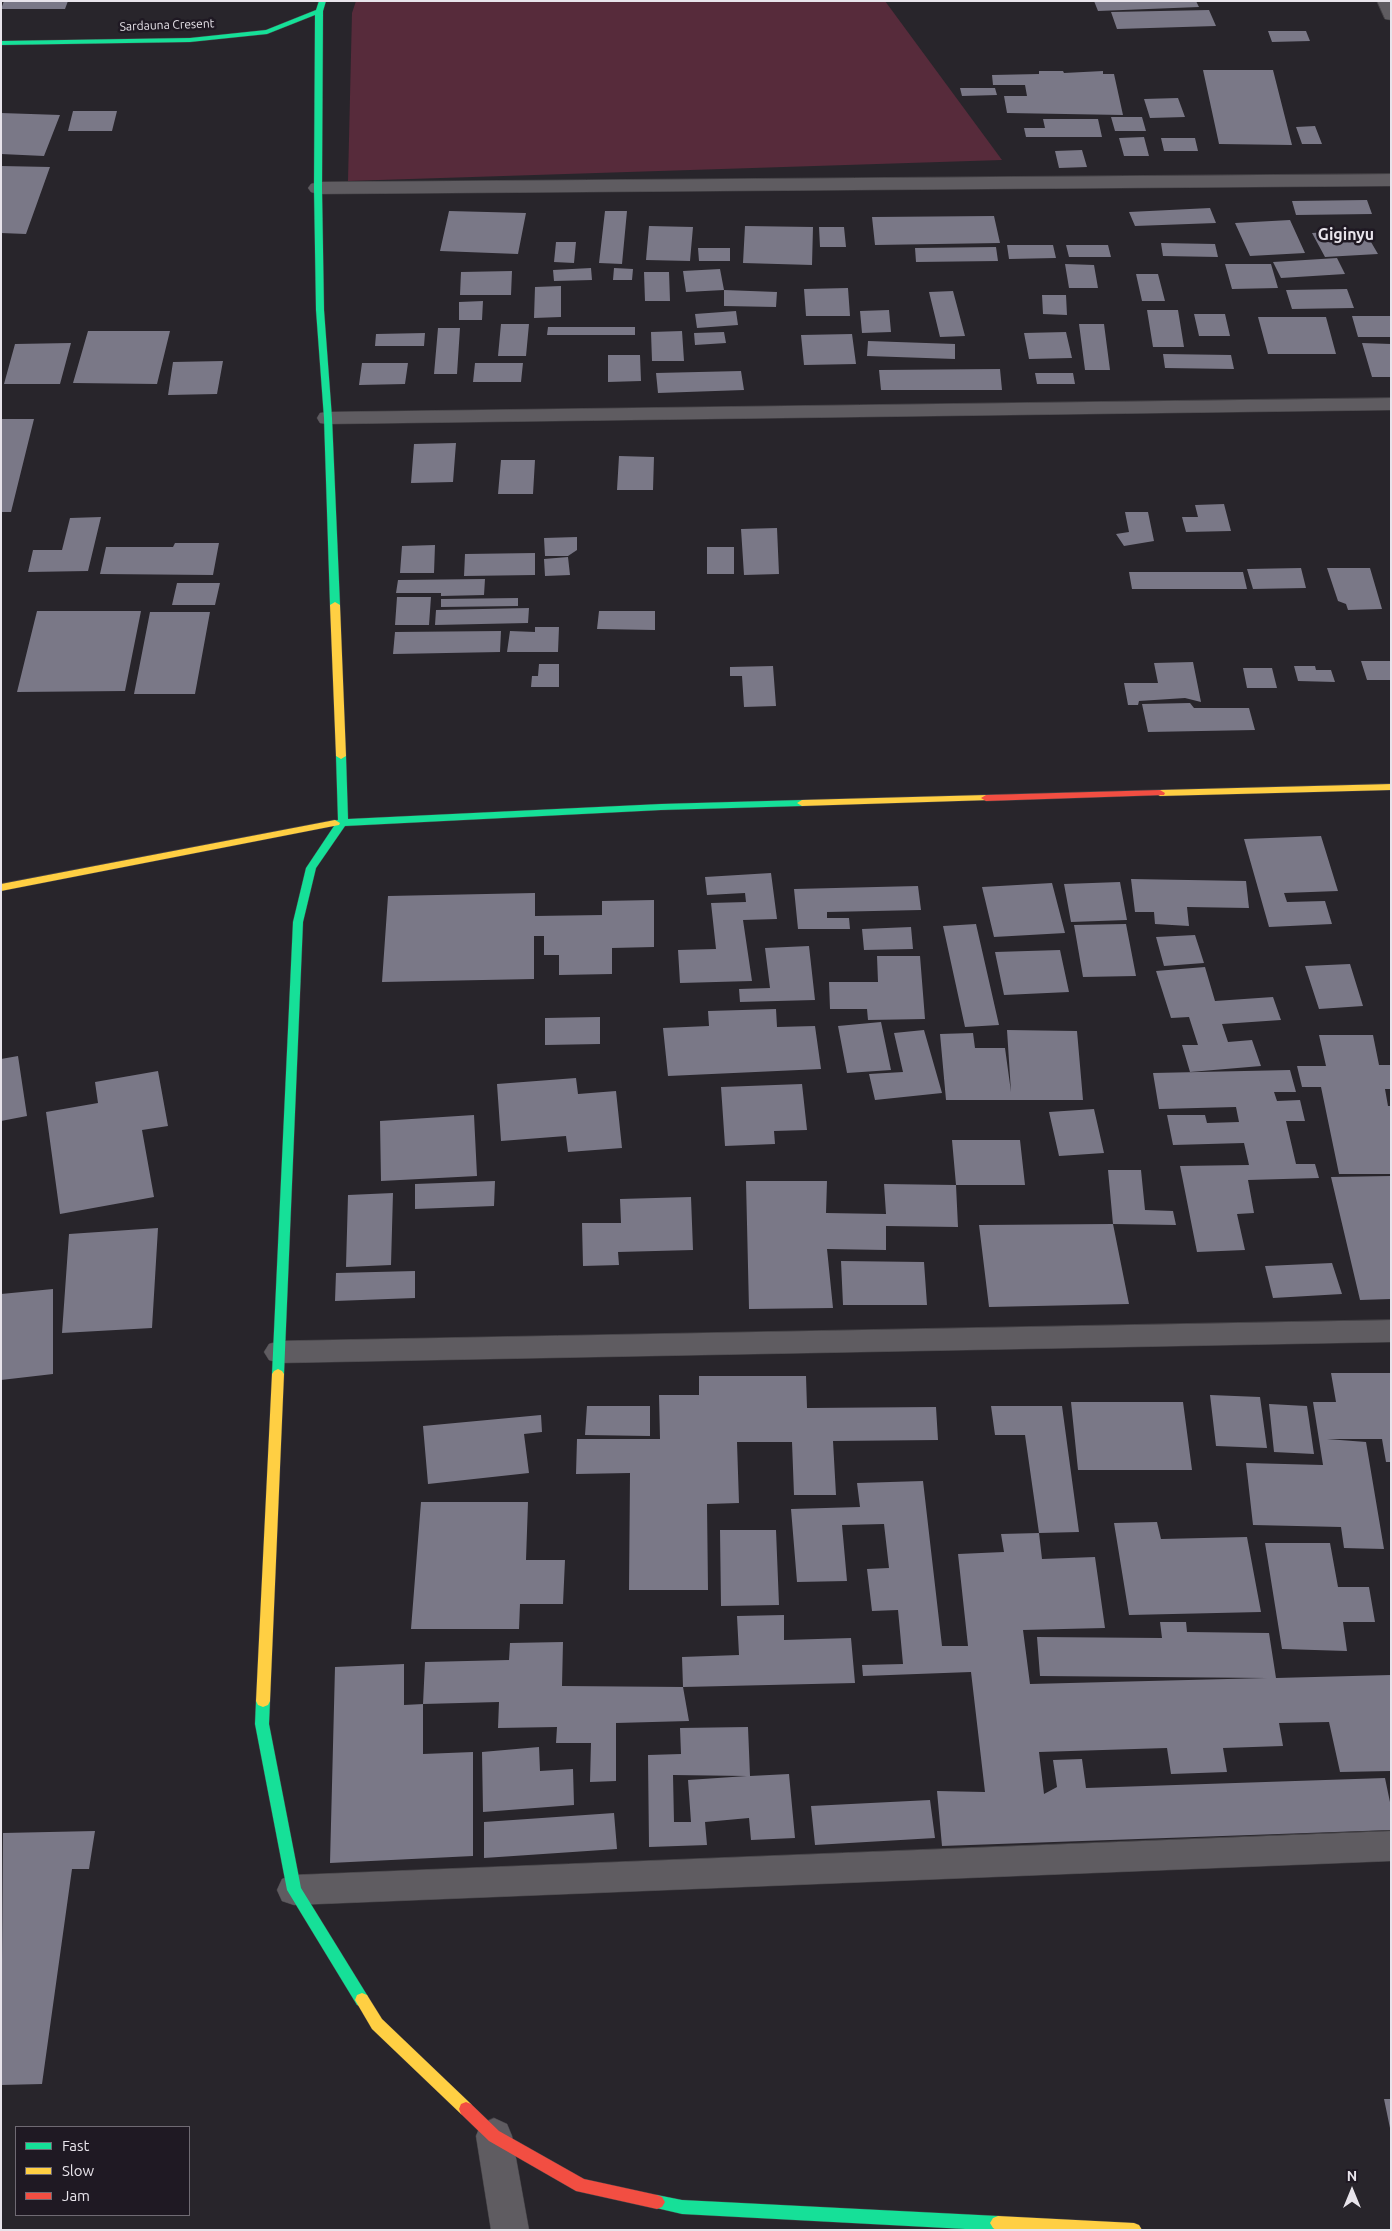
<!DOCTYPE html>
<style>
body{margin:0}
#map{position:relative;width:1392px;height:2231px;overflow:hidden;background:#28252b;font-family:Ubuntu,sans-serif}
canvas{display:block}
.frame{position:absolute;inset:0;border:2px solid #e8e4eb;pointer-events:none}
.legend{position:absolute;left:15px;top:2126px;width:175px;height:90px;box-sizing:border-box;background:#1f1923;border:1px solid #6f6a73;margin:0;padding:6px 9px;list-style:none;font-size:15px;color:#e8e4eb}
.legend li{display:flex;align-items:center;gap:10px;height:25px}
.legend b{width:25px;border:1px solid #6f6a73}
.north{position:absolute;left:1327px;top:2166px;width:50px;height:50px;-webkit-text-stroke:4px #1f1923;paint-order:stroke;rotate:0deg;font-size:14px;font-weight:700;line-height:20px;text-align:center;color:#e8e4eb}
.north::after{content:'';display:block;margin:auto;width:18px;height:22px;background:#e8e4eb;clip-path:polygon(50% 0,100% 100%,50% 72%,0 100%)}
</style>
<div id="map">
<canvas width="1392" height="2231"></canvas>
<div class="frame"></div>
<ul class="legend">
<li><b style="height:6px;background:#16e098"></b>Fast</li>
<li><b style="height:6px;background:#ffcf43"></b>Slow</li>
<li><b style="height:6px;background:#f24e42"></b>Jam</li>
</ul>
<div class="north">N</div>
</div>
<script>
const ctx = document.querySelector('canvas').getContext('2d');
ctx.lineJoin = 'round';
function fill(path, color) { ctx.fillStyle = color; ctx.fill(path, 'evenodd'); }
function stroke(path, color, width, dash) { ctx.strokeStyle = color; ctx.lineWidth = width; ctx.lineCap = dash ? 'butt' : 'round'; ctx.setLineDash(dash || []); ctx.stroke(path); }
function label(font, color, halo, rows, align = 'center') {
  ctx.font = font + ' Ubuntu,sans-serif'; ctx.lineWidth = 5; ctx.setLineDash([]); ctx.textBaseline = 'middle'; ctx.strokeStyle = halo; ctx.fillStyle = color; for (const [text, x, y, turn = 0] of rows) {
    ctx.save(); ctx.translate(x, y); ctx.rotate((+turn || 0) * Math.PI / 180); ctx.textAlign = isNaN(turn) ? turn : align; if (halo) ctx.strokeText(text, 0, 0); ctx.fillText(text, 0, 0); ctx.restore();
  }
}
fill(new Path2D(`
 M356 1H885L1002 160 348 181 352 13Z`), '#572b3b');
fill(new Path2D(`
 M4 1H68L65 9H1Z
 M1094 1H1196L1199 7 1098 11Z
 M1209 10 1216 26 1117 29 1111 12Z
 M1268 31H1306L1310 41 1272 42Z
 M1203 70H1273L1292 145 1219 144Z
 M1039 71H1063L1064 73 1103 71V74H1114L1123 115 1007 113 1004 96H1027L1025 85H993L992 75 1039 74Z
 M960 88H995L997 95 962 96Z
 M1178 98 1185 117 1150 118 1144 99Z
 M73 111H117L112 131H68Z
 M1 113 60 115 44 156 1 154Z
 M1111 117H1142L1146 131H1115Z
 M1043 119H1098L1102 137H1026L1024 128H1045Z
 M1315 126 1322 144H1302L1296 127Z
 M1144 137 1149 156H1124L1119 138Z
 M1161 138H1195L1198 151H1164Z
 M1082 150 1087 167 1059 168 1055 151Z
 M1 166 50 167 26 234 1 233Z
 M1367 200 1372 214 1296 215 1292 201Z
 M1210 208 1216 223 1135 226 1129 212Z
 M449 211 526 213 518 254 440 251Z
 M605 211H627L622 264 599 263Z
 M994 216 1000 243 875 245 872 217Z
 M1290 220 1305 253 1250 256 1235 223Z
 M649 226 693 227 690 261 646 260Z
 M745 226 813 227 812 265 743 263Z
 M819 227H844L846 247H820Z
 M1364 230 1378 254 1325 257 1312 233Z
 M556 242H576L574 263 554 262Z
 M1161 243 1215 244 1218 257 1163 256Z
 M1007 245H1053L1056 258 1009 259Z
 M1066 245H1108L1111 257H1069Z
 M996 247 998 261 916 262 915 248Z
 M698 248H730V261H699Z
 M1337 258 1345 274 1281 278 1273 262Z
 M1065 264 1094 265 1098 288H1069Z
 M1225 264H1271L1278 288 1232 289Z
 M591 268 592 280 554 281 553 270Z
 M614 268 633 269 632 280H613Z
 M720 269 724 290 686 292 683 271Z
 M512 271 511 295H460L461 272Z
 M644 272H669L670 301H645Z
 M1136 274H1158L1165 301H1142Z
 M561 286V317L534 318 535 287Z
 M848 288 850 316H806L804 289Z
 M1347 289 1354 308 1292 309 1286 290Z
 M724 290 777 292 776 307 724 306Z
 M953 291 965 336 940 337 929 292Z
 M1042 295H1066L1067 315 1043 314Z
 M483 301 482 320H459V302Z
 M889 310 891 332 862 333 860 311Z
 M1147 310H1178L1184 347H1153Z
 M736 311 738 325 697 328 695 314Z
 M1194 314H1225L1230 336H1199Z
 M1352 316H1391V337H1358Z
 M1258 317H1326L1336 354H1268Z
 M501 324H529L526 356H498Z
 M1079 324H1104L1110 370H1085Z
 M548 327H635V335H547Z
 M438 328H460L457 374H434Z
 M88 331H170L157 384 73 383Z
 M682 331 684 361H652L651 332Z
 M724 332 726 343 695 345 694 333Z
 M1066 332 1072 358 1029 359 1024 333Z
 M425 333 424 346H375L376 334Z
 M852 334 856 364 804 365 801 335Z
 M868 341 955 344V359L867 356Z
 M71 343 60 384H4L15 344Z
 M1362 343 1391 344V377H1372Z
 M1163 354 1231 355 1234 369 1165 368Z
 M608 355H640L641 381 608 382Z
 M223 361 217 394 168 395 173 362Z
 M362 363H408L405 384 359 385Z
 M475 363H523L521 382H473Z
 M1000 369 1002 390H881L879 370Z
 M741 371 744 390 658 393 656 373Z
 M1035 373H1073L1075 384H1037Z
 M1 419H34L11 512H1Z
 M456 443 453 482 411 483 414 444Z
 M619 456 654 457 653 490H617Z
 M501 460H535L533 494H498Z
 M1224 504 1231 531 1186 532 1182 517H1198L1195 505Z
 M1125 512H1148L1154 541 1124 546 1116 534 1129 532Z
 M101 517 88 571 28 572 33 550H62L70 518Z
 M777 528 779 574 744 575 741 529Z
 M577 537V550L568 556H545L544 538Z
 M175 543H219L213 575 100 574 106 547H173Z
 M435 545 434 573H400L402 546Z
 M707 547H734V574H707Z
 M535 553V575L464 576 465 554Z
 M568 557 570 575 545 576 544 559Z
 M1301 568 1306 588 1253 589 1247 569Z
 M1327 568H1370L1382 609 1348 610 1346 604 1338 601Z
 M1129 572H1243L1247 589H1132Z
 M485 579 484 595 441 596V593H396L398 580Z
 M177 583H220L215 605H172Z
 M397 597H431L429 625H395Z
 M518 598V606L441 607V599Z
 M529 608 528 623 435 625 436 610Z
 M37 611H141L125 691 17 692Z
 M599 611H655V630L597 629Z
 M150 612H210L195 694H134Z
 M535 627H559L558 652H507L510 631 535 632Z
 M501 631 500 652 393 654 395 632Z
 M1361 661H1390L1391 680H1367Z
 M1193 662 1201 702 1185 698 1139 701 1138 705H1128L1124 683H1158L1154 663Z
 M539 664H559V687H531L532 676H538Z
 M773 666 776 706 744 707 742 676H730V667Z
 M1294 666H1315L1316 670H1331L1335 682 1298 681Z
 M1243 668H1272L1277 688H1247Z
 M1190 703 1194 708H1249L1255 730 1148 732 1142 704Z
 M1321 836 1338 891 1284 893 1287 902 1325 901 1332 924 1269 927 1244 839Z
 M771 873 777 919 743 920 752 981 680 983 678 950 716 949 711 903 746 902 745 893 707 895 705 877Z
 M1131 879 1246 881 1249 908 1187 907 1189 926 1155 924 1154 912H1135Z
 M1120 882 1127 920 1071 922 1064 884Z
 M1052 883 1065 933 994 937 982 887Z
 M918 886 921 910 827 912V918H849L850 929H798L794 889Z
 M535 893V916L602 915V901L654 900V947L612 948V974L559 975V955H544V936H534V979L382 982 388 896Z
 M976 924 999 1025 965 1027 943 926Z
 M1126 924 1136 976 1083 977 1074 925Z
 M911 927 913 949 864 950 862 929Z
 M1195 935 1204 963 1164 966 1156 937Z
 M809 946 815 1000 740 1002 739 989 770 988 765 948Z
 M1060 950 1069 992 1004 995 995 952Z
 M877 956H920L925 1019 868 1020 867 1009H830L829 982H878Z
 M1350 964 1363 1006 1319 1009 1305 966Z
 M1205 967 1215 1001 1273 997 1281 1020 1222 1024 1228 1042 1252 1040 1261 1066 1190 1072 1182 1045H1198L1189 1017 1171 1018 1156 971Z
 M776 1009 777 1027 815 1026 821 1069 668 1076 663 1028 709 1026 708 1011Z
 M600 1017V1044L545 1045V1018Z
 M881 1022 891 1070 847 1073 838 1026Z
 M924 1030 942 1093 875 1100 869 1074 903 1072 894 1033Z
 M1007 1030 1077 1031 1083 1100H946L940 1034 973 1033 975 1048H1005L1011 1092Z
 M1319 1035H1373L1379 1065H1391V1089H1385L1388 1106H1391V1174H1339L1321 1087H1302L1297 1066H1326Z
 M18 1056 27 1116 1 1121V1059Z
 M1290 1070 1296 1092H1274L1277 1101 1300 1100 1305 1121H1286L1296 1164H1315L1319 1178 1248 1180 1254 1213 1237 1214 1245 1250 1197 1252 1180 1166 1249 1165 1244 1143 1173 1145 1167 1115H1205L1207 1123 1239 1122 1236 1107 1159 1109 1153 1073Z
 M158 1071 168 1126 142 1130 154 1197 60 1214 46 1112 98 1103 95 1082Z
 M576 1078 578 1094 616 1091 622 1148 568 1152 566 1136 501 1141 497 1084Z
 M802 1084 807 1130 774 1131 775 1144 725 1146 721 1087Z
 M1094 1109 1104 1153 1059 1156 1049 1112Z
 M474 1115 477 1176 381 1181 380 1121Z
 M952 1140H1020L1025 1185H956Z
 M1108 1170H1141L1145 1210 1173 1211 1176 1225 1113 1224Z
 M1391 1176V1299L1360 1300 1331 1177Z
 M495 1181 494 1206 415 1209V1184Z
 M746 1181H827L826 1213 886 1214 884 1184 956 1185 958 1227 886 1226V1250L827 1249 833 1308 749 1309Z
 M393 1193 391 1265 346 1267 348 1195Z
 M691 1197 693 1250 618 1252 619 1265 583 1266 582 1223H621L620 1199Z
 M1113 1224 1129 1304 989 1307 979 1225Z
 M158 1228 152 1328 62 1333 69 1234Z
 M841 1261 924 1262 927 1305H843Z
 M1332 1263 1342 1294 1273 1298 1265 1266Z
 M415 1271V1298L335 1301 336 1273Z
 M53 1289V1374L1 1380V1294Z
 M1331 1373H1391V1462H1386L1382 1439H1327L1366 1442 1384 1549 1344 1548 1341 1527 1253 1525 1246 1463 1323 1465 1313 1402H1336Z
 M699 1376H806L807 1408 936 1407 938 1440 833 1441 836 1495H794L792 1442H737L739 1503 707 1504 708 1590H629L630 1473 576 1474 577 1439H660L659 1395H699Z
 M1210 1395 1260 1397 1267 1448 1216 1446Z
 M1071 1402H1183L1192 1470H1078Z
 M1269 1404 1307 1406 1314 1454 1274 1452Z
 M587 1406H650V1436L585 1435Z
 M991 1406H1062L1079 1532 1039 1533 1025 1435H995Z
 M541 1415 542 1432 524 1434 529 1473 428 1484 423 1426Z
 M923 1481 942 1646H968L958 1554 1004 1552 1001 1534 1039 1533 1042 1559 1095 1557 1105 1628 1023 1630 1030 1684 1267 1678 1040 1676 1037 1637 1162 1638 1160 1622H1186L1187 1632 1269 1633 1276 1678 1391 1675V1771L1340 1772 1329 1722 1279 1723 1283 1746 1223 1748 1227 1772 1171 1774 1167 1748 1039 1752 1044 1794 1057 1787 1053 1760 1082 1759 1086 1788 1385 1778 1391 1807V1830L942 1846 937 1791 985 1792 971 1672 863 1676 862 1665 903 1664 898 1610 872 1611 867 1569 889 1568 884 1524 842 1525 847 1581 797 1582 791 1509 860 1507 857 1483Z
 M421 1502H528L526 1560H565L563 1604H520L519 1629H411Z
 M1157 1522 1161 1539 1247 1537 1261 1612 1129 1615 1114 1523Z
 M720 1530H776L779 1605 721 1606Z
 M1265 1543H1330L1338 1587H1369L1375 1622H1343L1347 1651 1282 1649Z
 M784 1615V1640L851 1638 855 1683 683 1687 682 1657 739 1655 737 1616Z
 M563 1642 562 1686 683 1687 689 1721 616 1723V1781L590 1782 591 1743H556L557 1727 498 1728 499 1702 423 1704V1754L473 1752V1856L330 1863 335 1667 404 1664V1705L423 1704 425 1662 509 1660 510 1643Z
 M748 1727 750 1776 789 1774 795 1838 751 1840 749 1818 705 1822 707 1845 649 1847 648 1755 681 1754 680 1728ZM673 1775 747 1776 688 1780 691 1822H674Z
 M539 1747 540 1771 573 1769 574 1805 483 1812 482 1752Z
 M930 1800 935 1838 815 1845 811 1806Z
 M614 1813 617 1849 484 1858V1822Z
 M95 1831 89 1869H72L42 2084 1 2085 3 1833Z
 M1384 2099H1391V2128H1390Z`), '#7a7887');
const street = new Path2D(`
 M1377 1H1391V20L1385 19Z
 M1391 174V186L318 194 311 192 308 188 311 184 318 182Z
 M1391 398V410L328 424 320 423 317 418 320 413 328 412Z
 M1391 1320V1342L279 1363 269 1360 264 1352 269 1344 279 1341Z
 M1391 1831V1861L294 1905 282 1901 277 1890 282 1879 294 1875Z
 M494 2118 507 2124 512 2136 529 2230H491L476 2136 481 2124Z`);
const fast = new Path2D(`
 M319 1H326L323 11 322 188 324 310 332 418 340 605 335 608 330 605 324 418 316 310 314 188 315 15 267 34 190 42 1 45V41L190 38 266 30 316 10Z
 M341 753 346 756 348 819 661 804 802 800 807 803 802 806 661 810 345 826 316 868 303 922 284 1374 282 1377H274L272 1374 293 922 306 868 334 826 330 823 331 821 338 820 336 756Z
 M263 1695 268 1697 270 1701 269 1724 301 1888 367 1995 369 2000 367 2005 362 2007 357 2005 287 1890 255 1724 256 1701 258 1697Z
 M657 2195 682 2200 998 2216 1003 2218 1006 2223 1003 2228 984 2230 682 2214 652 2207 649 2202 652 2197Z`);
const slow = new Path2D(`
 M335 602 340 605 346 756 341 759 336 756 330 605Z
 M1391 784V790L1160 796 1155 793 1160 790Z
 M986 795 991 798 990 800 802 806 797 803 802 800Z
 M335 820 340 823 339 825 1 891V884Z
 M278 1369 282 1371 284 1374 270 1701 268 1705 263 1707 258 1705 256 1701 272 1374 274 1371Z
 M362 1993 367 1995 382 2019 471 2104 473 2109 471 2114 466 2116 461 2114 372 2029 355 2000 357 1995Z
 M998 2216 1134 2223 1139 2225 1142 2230H996L993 2228 990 2223 993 2218Z`);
const jam = new Path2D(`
 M1160 790 1165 793 1164 795 986 801 981 798 986 795Z
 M466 2102 471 2104 499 2131 584 2179 657 2195 662 2197 665 2202 662 2207 657 2209 576 2191 489 2141 461 2114 459 2109 461 2104Z`);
stroke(street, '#444246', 1);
stroke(fast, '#444246', 1);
stroke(slow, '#444246', 1);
stroke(jam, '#444246', 1);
fill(street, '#5f5c61');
fill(fast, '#16e098');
fill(slow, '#ffcf43');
fill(jam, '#f24e42');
label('12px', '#e8e4eb', '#1f1923', [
 ["Sardauna Cresent",167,25,-2]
]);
label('bold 16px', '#e8e4eb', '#1f1923', [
 ["Giginyu",1346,235]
]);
</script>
